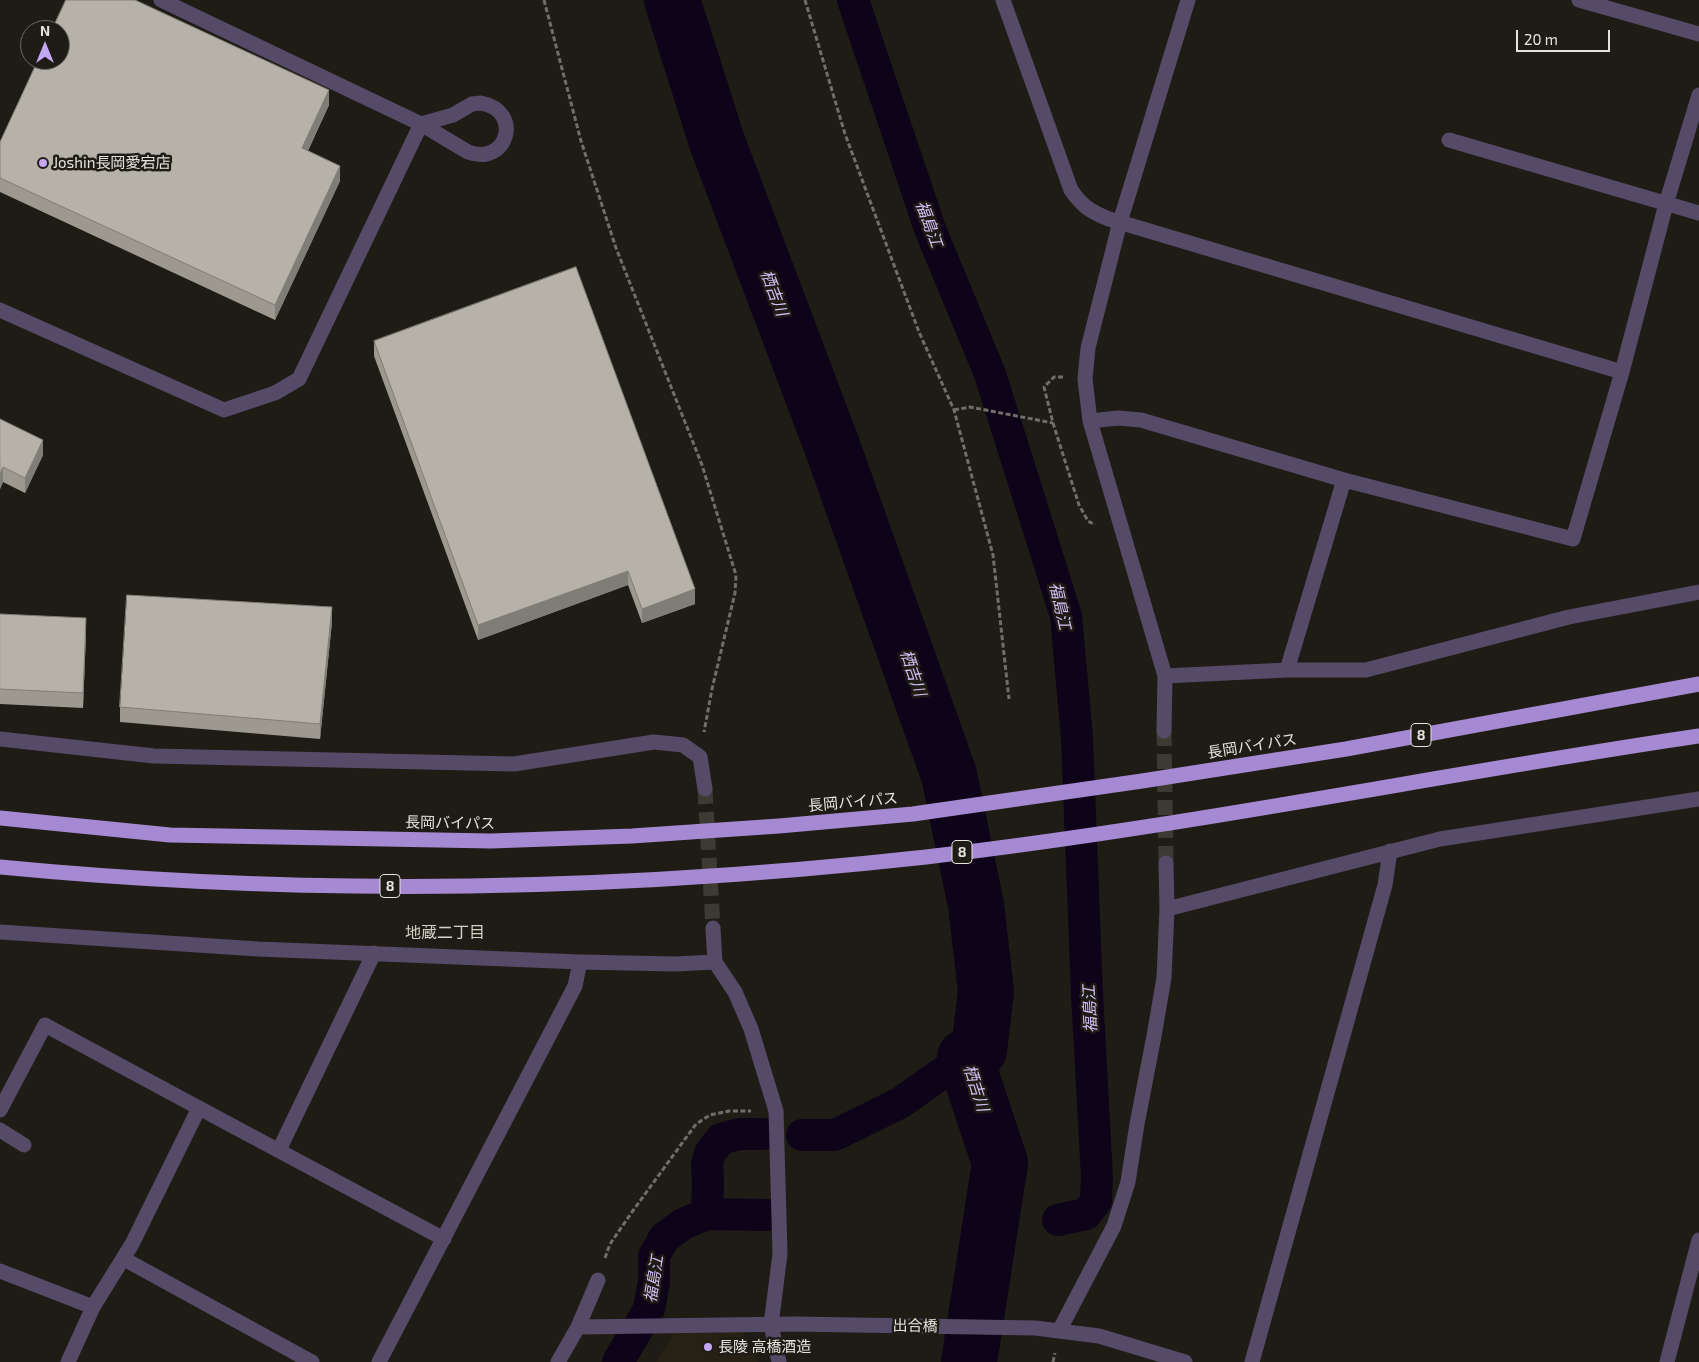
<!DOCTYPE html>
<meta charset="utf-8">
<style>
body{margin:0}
#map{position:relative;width:1699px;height:1362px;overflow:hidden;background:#1f1c15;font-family:"Exo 2",sans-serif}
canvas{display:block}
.north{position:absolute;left:20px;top:20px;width:50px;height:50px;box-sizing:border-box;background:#1f1c15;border:1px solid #6f6c66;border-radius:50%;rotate:0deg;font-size:14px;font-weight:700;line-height:20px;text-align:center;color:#e6e4df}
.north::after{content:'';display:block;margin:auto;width:18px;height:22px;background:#c3a7f2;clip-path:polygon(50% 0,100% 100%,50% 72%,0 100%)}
.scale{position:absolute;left:1516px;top:30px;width:94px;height:22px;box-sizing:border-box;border:2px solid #e6e4df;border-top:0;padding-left:6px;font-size:15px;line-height:18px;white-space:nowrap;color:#e6e4df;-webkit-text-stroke:4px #1f1c15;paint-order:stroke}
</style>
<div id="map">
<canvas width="1699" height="1362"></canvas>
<div class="north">N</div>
<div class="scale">20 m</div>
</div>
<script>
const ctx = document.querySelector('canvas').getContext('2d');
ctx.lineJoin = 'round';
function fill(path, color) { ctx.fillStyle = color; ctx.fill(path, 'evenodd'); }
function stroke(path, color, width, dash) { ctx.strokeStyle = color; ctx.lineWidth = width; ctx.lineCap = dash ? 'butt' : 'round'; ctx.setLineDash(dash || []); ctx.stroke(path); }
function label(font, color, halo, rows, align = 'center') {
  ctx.font = font + ' "Exo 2","Noto Sans JP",sans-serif'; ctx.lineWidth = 5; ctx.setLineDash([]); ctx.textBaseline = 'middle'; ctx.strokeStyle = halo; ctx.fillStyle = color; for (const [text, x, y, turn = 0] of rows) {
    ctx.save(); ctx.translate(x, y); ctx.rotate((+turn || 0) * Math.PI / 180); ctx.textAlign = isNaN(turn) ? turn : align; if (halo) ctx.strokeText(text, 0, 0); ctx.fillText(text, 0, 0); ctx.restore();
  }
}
fill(new Path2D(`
 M676 1331 743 1332 758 1362H656Z`), '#262114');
stroke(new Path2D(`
 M853 0 930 229 990 374 1066 616 1077 738 1087 994 1097 1177 1096 1201 1086 1214 1058 1220
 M802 1135H835L900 1103 965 1057
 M707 1214 708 1182 707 1164 710 1153 721 1139 739 1134H763
 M618 1362 649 1309 654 1282V1256L664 1238 683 1224 707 1214 766 1215`), '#0d0419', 32);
stroke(new Path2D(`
 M672 0 717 142 832 446 949 775 976 905 986 991 979 1050 965 1057 1000 1163 969 1362`), '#0d0419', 56);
stroke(new Path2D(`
 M1164 731 1166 863
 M705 789 713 928`), '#3d3a33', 15, [15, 8]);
stroke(new Path2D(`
 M544 0 581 141 616 248 702 465 736 575 735 593 712 689 704 732
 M805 0 845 134 919 332 954 410 993 555 1009 699
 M1063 377H1054L1044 387 1053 423 1079 505 1088 521 1095 525
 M954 410 970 407 1053 423
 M605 1258 610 1244 632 1212 696 1124 710 1115 729 1111H751
 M1053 1362 1055 1353`), '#716e68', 3, [5, 2.5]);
stroke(new Path2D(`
 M1003 0 1071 190C1082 206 1091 212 1109 219L1622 372
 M1579 0 1699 34
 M481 103C524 111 507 167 468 152L421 124 453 115 472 104Z
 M1449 140 1699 213
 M0 310 224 410 275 393 299 379 421 124 161 0
 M1090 421 1118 418 1141 420 1344 480 1573 539 1622 372 1666 204 1699 95
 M1287 670 1344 480
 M1165 676 1287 670H1366L1569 617 1699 592
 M1164 731 1165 676 1090 421 1085 379 1088 348 1120 222 1188 0
 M0 739 154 756 514 764 654 742 683 745 700 757 705 789
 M1167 909 1440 839 1699 799
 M713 928 715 962 735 992 751 1029 776 1111 780 1254 771 1325 779 1362
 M0 932 258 949 580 962 675 964 715 962
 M0 1110 45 1025 199 1108
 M0 1130 24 1145
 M279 1150 374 953
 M124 1259 312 1362
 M0 1271 93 1307
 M578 1327 598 1280
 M1059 1331 1114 1226 1128 1182 1137 1124 1154 1036 1164 978 1167 909 1166 863
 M68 1362 93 1307 132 1244 199 1108 444 1239
 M379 1362 575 986 580 962
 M558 1362 578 1327 794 1324 1035 1328 1099 1336 1185 1362
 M1252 1362 1385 885 1390 851
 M1667 1362 1699 1240`), '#554b68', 15);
stroke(new Path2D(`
 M0 818 170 835 491 841 632 836 779 826 913 814 1142 781 1346 749 1699 684
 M0 867C308 897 619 891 926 857 1186 827 1441 774 1699 736`), '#a589d2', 15);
fill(new Path2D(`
 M329 105 308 151 340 181 275 320 0 192V142Z
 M374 341 695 604 642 623 628 585 478 640 374 356Z
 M0 419 43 455 25 493 3 482 0 489Z
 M0 614 86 633 83 708 0 704Z
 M332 622 320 739 120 722V707Z`), '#9d9991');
fill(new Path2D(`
 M329 90V105L302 163V148Z
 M340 166V181L275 320V305Z
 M43 440V455L25 493V478Z
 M3 467V482L0 489V474Z
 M628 571V585L478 640V625Z
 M695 589V604L642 623V609Z
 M332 607V622L320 739V724Z
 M86 618V633L83 708V693Z`), '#7f7d76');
const building = new Path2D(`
 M66 0H135L329 90 302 148 340 166 275 305 0 178V142L38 60H60V30H52Z
 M576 267 695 589 642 609 628 571 478 625 374 341Z
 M0 419 43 440 25 478 3 467 0 474Z
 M127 595 332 607 320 724 120 707Z
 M0 614 86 618 83 693 0 689Z`);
fill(building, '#b6b2a9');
stroke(building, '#7f7d76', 1);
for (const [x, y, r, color] of [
 [43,163,5,"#c3a7f2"],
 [708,1347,5,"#c3a7f2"]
]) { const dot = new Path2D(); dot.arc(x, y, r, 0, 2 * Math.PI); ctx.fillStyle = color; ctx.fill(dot); stroke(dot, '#1f1c15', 2); }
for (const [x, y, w] of [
 [1421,735,20],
 [962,852,20],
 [390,886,20]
]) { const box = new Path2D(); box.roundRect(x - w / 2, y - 11.5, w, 23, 4); ctx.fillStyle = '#1f1c15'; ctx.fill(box); stroke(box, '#e6e4df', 1); }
label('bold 14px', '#e6e4df', null, [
 ["8",1421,735],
 ["8",962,852],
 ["8",390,886]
]);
label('15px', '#e6e4df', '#1f1c15', [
 ["Joshin長岡愛宕店",53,163],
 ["長陵 高橋酒造",718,1347]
], 'left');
label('15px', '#e6e4df', '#1f1c15', [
 ["長岡バイパス",1252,746,-9],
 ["長岡バイパス",853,802,-5],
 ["長岡バイパス",450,823,1],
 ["出合橋",915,1326,1]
]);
label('italic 16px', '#d2bff6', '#1f1c15', [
 ["福島江",929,224,70],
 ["栖吉川",774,293,69],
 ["福島江",1060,606,77],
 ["栖吉川",913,673,71],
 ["福島江",1090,1009,-93],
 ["栖吉川",976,1088,72],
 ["福島江",654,1279,-81]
]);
label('16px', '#d4d0c7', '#1f1c15', [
 ["地蔵二丁目",445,933]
]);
</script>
